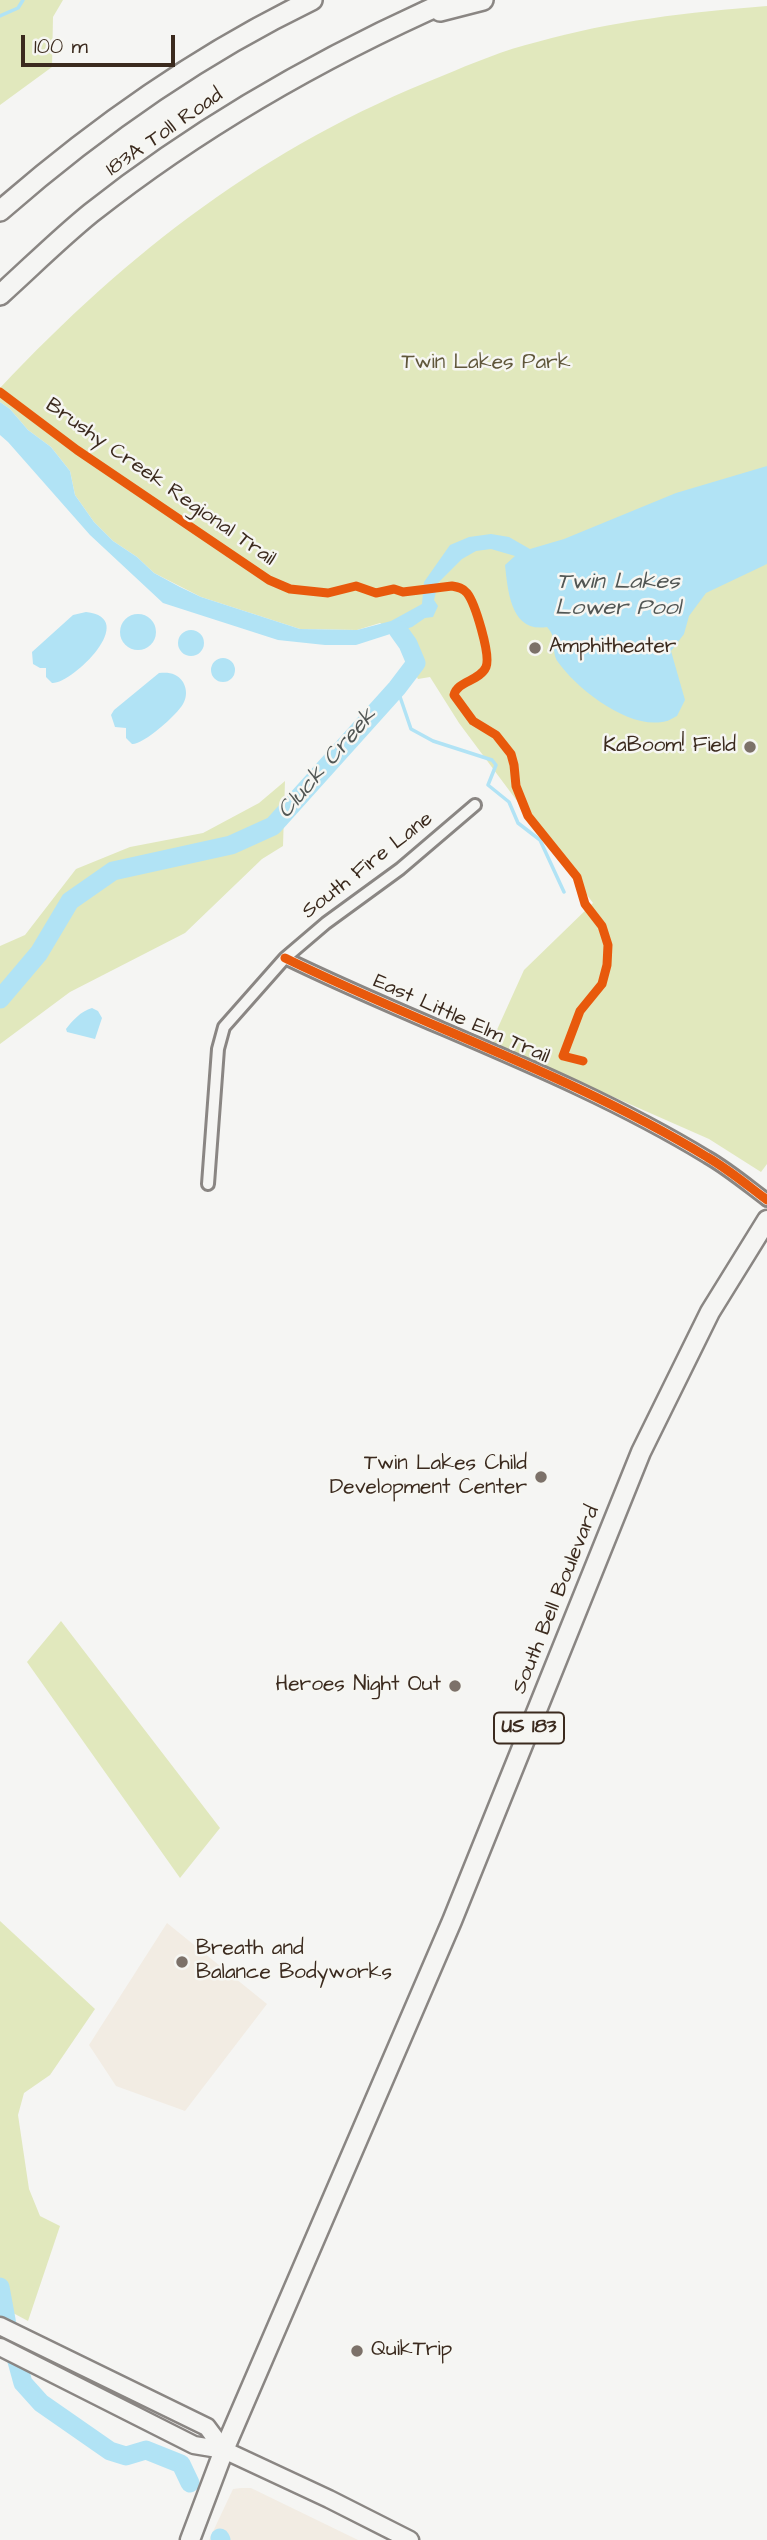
<!DOCTYPE html>
<style>
body{margin:0}
#map{position:relative;width:767px;height:2540px;overflow:hidden;background:#f5f5f3;font-family:"Architects Daughter",sans-serif}
canvas{display:block}
.scale{position:absolute;left:21px;top:35px;width:154px;height:32px;box-sizing:border-box;border:4px solid #3b2a1e;border-top:0;padding-left:9px;font-size:21px;line-height:24px;white-space:nowrap;color:#3b2a1e;-webkit-text-stroke:5px #f6f6f2;paint-order:stroke}
</style>
<div id="map">
<canvas width="767" height="2540"></canvas>
<div class="scale">100 m</div>
</div>
<script>
const ctx = document.querySelector('canvas').getContext('2d');
ctx.lineJoin = 'round';
function fill(path, color) { ctx.fillStyle = color; ctx.fill(path, 'evenodd'); }
function stroke(path, color, width, dash) { ctx.strokeStyle = color; ctx.lineWidth = width; ctx.lineCap = dash ? 'butt' : 'round'; ctx.setLineDash(dash || []); ctx.stroke(path); }
function label(font, color, halo, rows, align = 'center') {
  ctx.font = font + ' "Architects Daughter",sans-serif'; ctx.lineWidth = 5; ctx.setLineDash([]); ctx.textBaseline = 'middle'; ctx.strokeStyle = halo; ctx.fillStyle = color; for (const [text, x, y, turn = 0] of rows) {
    ctx.save(); ctx.translate(x, y); ctx.rotate((+turn || 0) * Math.PI / 180); ctx.textAlign = isNaN(turn) ? turn : align; if (halo) ctx.strokeText(text, 0, 0); ctx.fillText(text, 0, 0); ctx.restore();
  }
}
fill(new Path2D(`
 M167 1923 267 2004 185 2111 116 2086 89 2045Z
 M241 2488H251L358 2540H209L233 2489Z`), '#f2ece3');
fill(new Path2D(`
 M0 0H63L53 17 52 67 0 105Z
 M767 6V1164L761 1172 709 1139 491 1043 524 970 593 903 459 723 430 677 418 679 393 632 380 623 357 630 300 629 201 597 154 573 137 557 113 541 94 522 75 495 70 471 51 447 28 430 10 409 0 402V388C129 251 265 146 442 76 473 63 504 50 537 42 611 21 690 12 767 6Z
 M285 781 283 846 262 859 185 933 70 992 0 1044V946L25 935 76 869 130 847 203 833 259 803Z
 M61 1621 220 1828 180 1878 27 1662Z
 M0 1921 95 2009 50 2075 24 2093 18 2115 29 2189 40 2216 60 2226 28 2321 0 2306Z`), '#e1e8bd');
fill(new Path2D(`
 M0 402 10 409 28 430 51 447 70 471 75 495 94 522 113 541 137 557 154 573 180 587 201 597 300 629 357 630 391 621 422 604 424 582 450 545 469 537 491 534 509 537 530 549 564 539 676 493 767 466V564L706 593 689 616 684 634 671 651 685 700 677 716C673 718 667 722 662 722 627 728 577 689 558 662 550 651 559 640 547 627 511 633 508 592 505 565L515 556 491 549 476 551 462 559 438 583 434 600 438 606 433 617 425 618 412 627 356 645H325L278 640 163 603 90 535 8 442 0 435Z
 M86 612C141 618 71 685 52 683L46 677V668H40L33 664 32 652 73 615Z
 M120 632a18 18 0 1 1 36 0a18 18 0 1 1-36 0Z
 M178 643a13 13 0 1 1 26 0a13 13 0 1 1-26 0Z
 M211 670a12 12 0 1 1 24 0a12 12 0 1 1-24 0Z
 M159 673C169 672 177 673 183 682 187 689 187 697 183 704 177 715 143 745 132 744L126 738V728L115 727 111 715 114 710Z
 M92 1008 98 1011 102 1018 95 1039 67 1032 66 1029C72 1021 81 1011 92 1008Z`), '#b1e3f5');
stroke(new Path2D(`
 M0 16 18 8 23 0
 M397 688 411 729 433 741 492 760 496 765 488 785 509 802 518 823 540 840 564 892`), '#b1e3f5', 3.5);
stroke(new Path2D(`
 M0 999 39 953 70 901 113 871 231 845 273 826 397 688 416 663 408 644 398 630
 M0 2287 7 2325 23 2383 41 2403 110 2451 126 2456 146 2450 181 2464 190 2483
 M220 2538 221 2540`), '#b1e3f5', 19);
const street = new Path2D(`
 M285 958C424 1026 574 1076 707 1157 728 1169 747 1185 767 1200
 M208 1184 218 1049 224 1027 285 958 326 923 400 869 475 805`);
const secondary = new Path2D(`
 M0 2326 207 2427 224 2450
 M0 2347 194 2445 224 2450 329 2499 410 2540`);
const primary = new Path2D(`
 M190 2540 224 2450 452 1921 641 1452 710 1312 767 1220`);
const highway = new Path2D(`
 M440 11 483 0
 M0 211C95 128 198 55 312 0
 M0 295C30 268 59 239 91 213 201 126 322 57 451 0`);
stroke(street, '#8a8683', 16);
stroke(secondary, '#8a8683', 21);
stroke(primary, '#8a8683', 23);
stroke(highway, '#8a8683', 24);
stroke(street, '#f5f5f3', 10);
stroke(secondary, '#f5f5f3', 16);
stroke(primary, '#f5f5f3', 18);
stroke(highway, '#f5f5f3', 19);
stroke(new Path2D(`
 M0 392 77 450 269 580 290 589 328 593 356 586 376 593 394 589 403 592 452 586C458 587 463 588 467 593 475 603 491 655 486 667 480 681 457 681 454 695L473 721 496 735 511 754 514 765 516 786 528 816 577 877 585 904 602 926 608 945 607 965 602 984 580 1011 563 1056 583 1061
 M285 958C424 1026 574 1076 707 1157 728 1169 747 1185 767 1200`), '#e8590c', 9);
for (const [x, y, r, color] of [
 [535,648,7,"#7c7169"],
 [750,747,7,"#7c7169"],
 [541,1477,7,"#7c7169"],
 [455,1686,7,"#7c7169"],
 [182,1962,7,"#7c7169"],
 [357,2351,7,"#7c7169"]
]) { const dot = new Path2D(); dot.arc(x, y, r, 0, 2 * Math.PI); ctx.fillStyle = color; ctx.fill(dot); stroke(dot, '#f6f6f2', 2.5); }
for (const [x, y, w] of [
 [529,1728,70]
]) { const box = new Path2D(); box.roundRect(x - w / 2, y - 15.5, w, 31, 5); ctx.fillStyle = '#f6f6f2'; ctx.fill(box); stroke(box, '#3b2a1e', 2); }
label('bold 19px', '#3b2a1e', null, [
 ["US 183",529,1728]
]);
label('21px', '#3b2a1e', '#f6f6f2', [
 ["183A Toll Road",165,133,-35],
 ["Brushy Creek Regional Trail",160,483,35],
 ["South Fire Lane",368,866,-38],
 ["East Little Elm Trail",461,1020,24],
 ["South Bell Boulevard",557,1600,-68]
]);
label('21px', '#60573b', '#f6f6f2', [
 ["Twin Lakes Park",486,364]
]);
label('21px', '#3b2a1e', '#f6f6f2', [
 ["Amphitheater",549,648],
 ["KaBoom! Field",736,747,"right"],
 ["Twin Lakes Child",527,1465,"right"],
 ["Development Center",527,1489,"right"],
 ["Heroes Night Out",441,1686,"right"],
 ["Breath and",196,1950],
 ["Balance Bodyworks",196,1974],
 ["QuikTrip",371,2351]
], 'left');
label('italic 23px', '#515654', '#f6f6f2', [
 ["Twin Lakes",618,583],
 ["Lower Pool",618,609],
 ["Cluck Creek",328,764,-49]
]);
</script>
